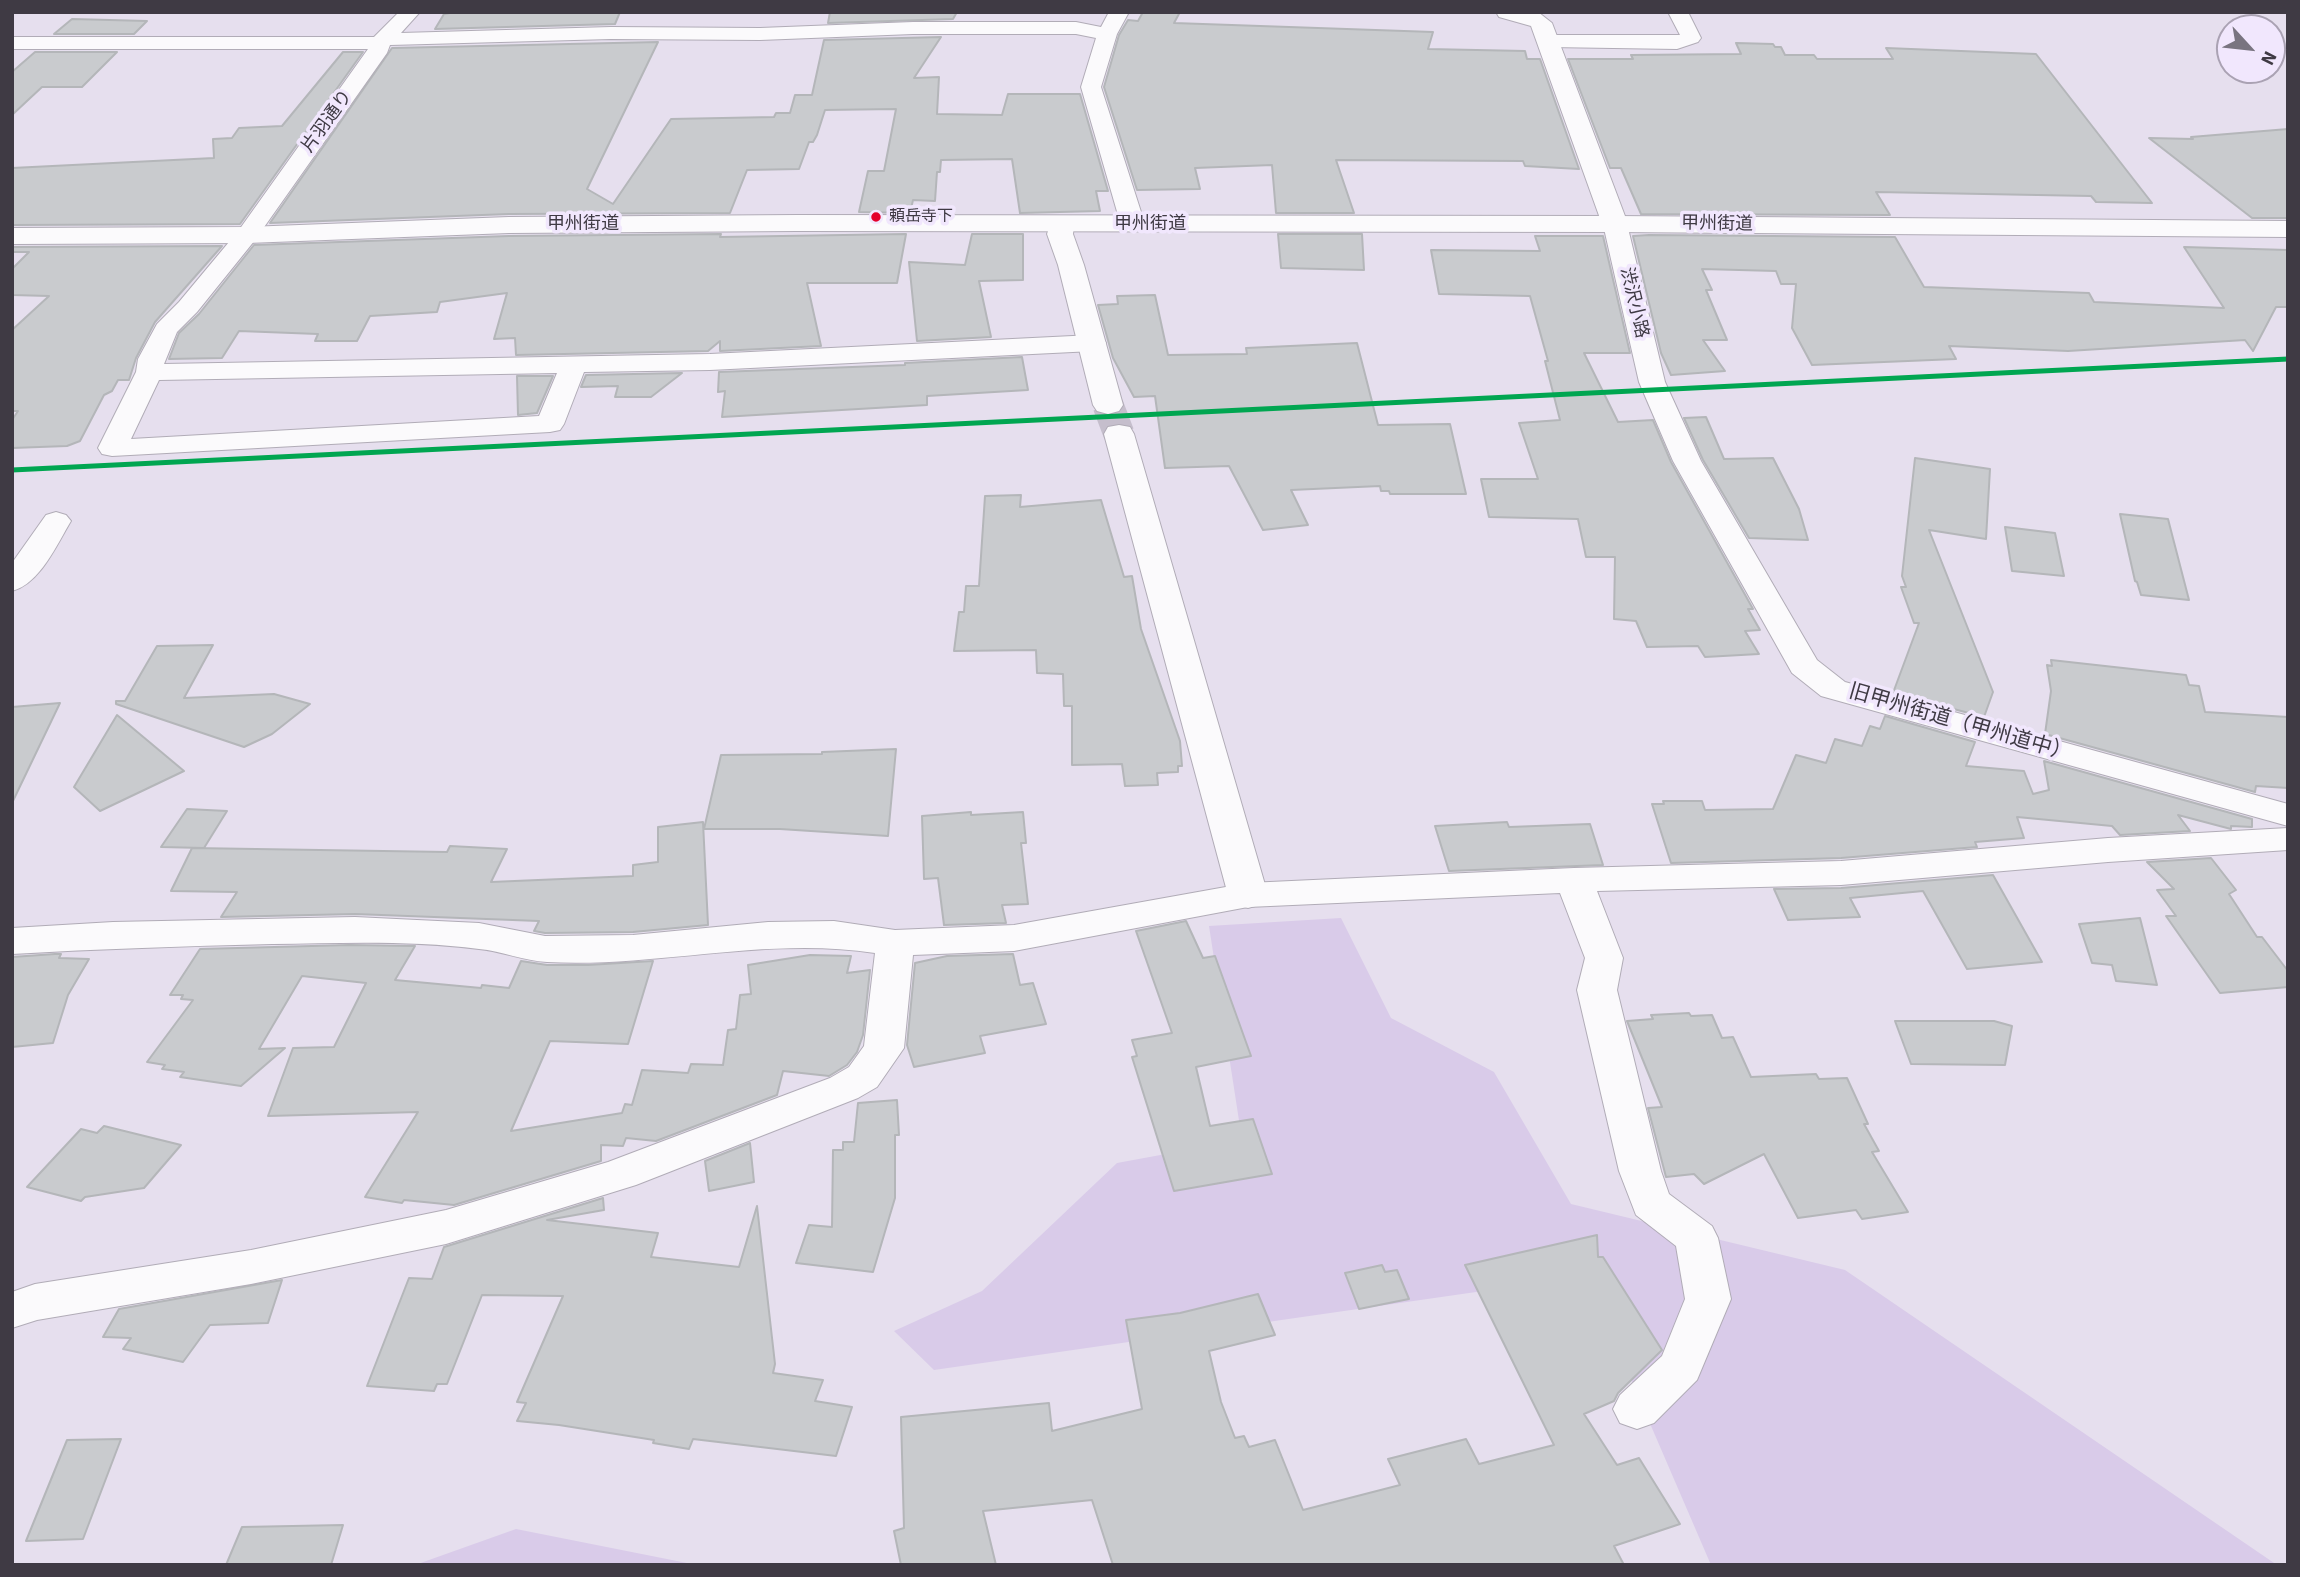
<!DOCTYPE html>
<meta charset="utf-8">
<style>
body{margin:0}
#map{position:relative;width:2300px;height:1577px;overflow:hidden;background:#e6dfee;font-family:"Source Sans 3",sans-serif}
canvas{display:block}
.frame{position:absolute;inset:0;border:14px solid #3f3a44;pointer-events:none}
.north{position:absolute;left:2216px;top:14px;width:70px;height:70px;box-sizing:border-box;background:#f1e7fd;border:2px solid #aaa2b3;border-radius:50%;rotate:117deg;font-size:19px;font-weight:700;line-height:28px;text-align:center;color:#3f3a44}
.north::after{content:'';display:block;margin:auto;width:24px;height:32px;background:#797480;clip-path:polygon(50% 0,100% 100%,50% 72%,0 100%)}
</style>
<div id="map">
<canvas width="2300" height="1577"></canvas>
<div class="frame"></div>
<div class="north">N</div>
</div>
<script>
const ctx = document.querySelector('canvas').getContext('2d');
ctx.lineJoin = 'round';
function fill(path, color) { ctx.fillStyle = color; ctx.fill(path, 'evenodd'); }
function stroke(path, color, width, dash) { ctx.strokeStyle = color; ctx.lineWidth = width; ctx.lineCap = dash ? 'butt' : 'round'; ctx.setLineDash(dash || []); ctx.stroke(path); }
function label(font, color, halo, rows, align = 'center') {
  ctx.font = font + ' "Source Sans 3","Noto Sans JP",sans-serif'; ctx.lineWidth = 7; ctx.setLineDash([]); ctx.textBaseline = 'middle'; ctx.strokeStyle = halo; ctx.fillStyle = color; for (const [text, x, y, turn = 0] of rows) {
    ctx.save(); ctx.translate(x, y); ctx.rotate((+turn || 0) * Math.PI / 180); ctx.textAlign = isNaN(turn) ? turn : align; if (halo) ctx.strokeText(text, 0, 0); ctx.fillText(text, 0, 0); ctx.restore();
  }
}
fill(new Path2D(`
 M1341 918 1391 1018 1494 1072 1571 1204 1845 1270 2277 1565H1711L1592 1289 1483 1291 934 1370 894 1331 982 1291 1117 1163 1242 1140 1209 926Z
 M516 1529 697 1565H415Z`), '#d9cbe9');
const building = new Path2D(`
 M456 12H620L615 24 435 29 444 14Z
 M830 12H957L953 19 828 23Z
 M1143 12H1180L1174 23 1433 32 1428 49 1525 51 1527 59H1540L1579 169 1525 166 1523 161 1336 160 1354 213H1276L1272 165 1195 168 1200 189 1137 190 1104 87 1119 35 1128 20 1138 21Z
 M72 19 147 21 134 34H54Z
 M941 37 914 78 939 77 937 114 1002 115 1008 94H1080L1108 191H1096L1100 211 1020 213 1012 159 941 160 940 172H937L935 201 913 200 910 213 859 212 868 171H884L896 109 825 110 817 135 813 142H809L799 169 747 170 730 213 509 214 270 223 392 48 658 42 587 189 613 204 671 119 774 117 776 113H790L795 95H812L824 40Z
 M1736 43 1773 44 1775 47H1781L1785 55H1814L1817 59H1893L1886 48 2036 54 2152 203 2096 202 2091 196 1876 192 1890 215 1641 214 1621 168H1610L1568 59H1633L1631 55 1741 54Z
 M35 52H117L82 87H42L12 115V72Z
 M343 52H363L240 224 12 225V168L214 158 213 139 232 138 239 128 282 126Z
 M2288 129V218H2252L2149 138 2193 139 2191 137Z
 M721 234 720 237 906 234 897 283H807L821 346 720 351V341L708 351 516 355 515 338 494 339 507 293 440 302 437 312 370 316 357 341H315L318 334 239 331 222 358 169 359 179 333 199 314 254 245 509 236Z
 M972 234H1023V280L979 281 991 337 917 341 909 262 965 265Z
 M1278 234H1362L1364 270 1281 268Z
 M1649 235 1895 237 1924 287 2089 293 2094 302 2224 308 2184 247 2288 250V307H2276L2253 351 2245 340 2068 351 1949 346 1956 359 1812 365 1792 328 1796 284H1781L1776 271 1702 269 1712 290H1706L1727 340H1703L1725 371 1671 375 1661 353 1633 236Z
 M1535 236H1603L1630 353H1584L1618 422 1653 420 1671 462 1753 609H1748L1760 630 1745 631 1759 654 1705 657 1698 646 1647 647 1636 621 1614 619 1615 557H1586L1578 519 1489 517 1481 479H1538L1519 423 1560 420 1545 361H1548L1530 296 1439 294 1431 250 1540 251Z
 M222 246 155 322 136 358 129 380H118L112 391 104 395 80 441 67 446 12 448V420L18 411H12V330L49 296 12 295V269L29 252H12V247Z
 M1155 295 1168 355 1247 354 1246 348 1357 343 1378 425 1450 424 1466 494H1390L1389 491H1381L1380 486 1291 490 1308 525 1263 530 1229 466 1165 468 1155 396 1134 397 1113 358 1098 305 1118 304 1117 296Z
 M1022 357 1028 390 927 396V405L722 417 725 391 718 392 719 372 905 365V363Z
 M682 373 651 397H615L618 386 581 387 586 375Z
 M517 376H553L537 413 518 415Z
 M1706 417 1724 459 1773 458 1799 509 1808 540 1749 538 1703 460 1684 418Z
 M1915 458 1990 469 1986 539 1929 530 1993 692 1984 717 1893 693 1919 623H1914L1901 587H1906L1902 576Z
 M1021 495 1020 507 1101 500 1124 577 1132 576 1141 629 1180 741 1182 766H1178V772L1157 773 1158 785 1125 786 1122 764 1072 765V706H1064L1063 674 1037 673 1036 650 954 651 959 612H964L966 586H979L985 496Z
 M2120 514 2168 519 2189 600 2141 595 2137 582 2135 581Z
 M2005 527 2055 533 2064 576 2012 571Z
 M213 645 184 698 274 694 310 704 272 734 244 747 116 704V701H125L157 646Z
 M2051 660 2186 675 2189 685 2199 686 2205 712 2288 717V788L2256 786 2255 792 2045 734 2051 691 2047 665 2052 666Z
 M60 703 12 803V707Z
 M117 715 184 771 100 811 74 787Z
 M1885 716 1975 742 1966 766 2024 771 2033 794 2049 790 2044 761 2252 819V827L2231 826V829L2178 815 2190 831 2120 835 2112 826 2017 817 2024 838 1975 842 1977 847 1841 858 1671 863 1652 804H1664L1663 801H1702L1705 810 1773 809 1796 755 1826 763 1835 739 1862 746 1870 726 1880 729Z
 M896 749 888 836 780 829H704L721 755 822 754V752Z
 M187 809 227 811 204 848 161 847Z
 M971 812V815L1023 812 1026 843H1021L1028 904 1002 905 1006 923 944 925 938 878 924 879 922 816Z
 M703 822 708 925 633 932 545 933 534 931 539 921 355 914 221 917 237 892 171 891 192 848 447 852 450 846 507 849 491 882 633 876V865L658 862V827Z
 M1507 822 1509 827 1590 824 1603 865 1449 871 1435 826Z
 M2211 858 2236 890 2229 894 2257 937H2262L2288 971V987L2220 993 2166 916H2176L2157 890 2174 889 2147 862Z
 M1993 875 2042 962 1967 969 1923 891 1850 898 1860 917 1788 920 1774 889 1841 888Z
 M2140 918 2157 985 2116 981 2112 965 2092 963 2079 924Z
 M1186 921 1203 958 1215 956 1251 1056 1196 1067 1210 1126 1253 1119 1272 1174 1174 1191 1132 1057 1137 1056 1132 1040 1172 1033 1136 931Z
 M349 945 415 946 395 980 481 988 482 985 509 988 521 961 547 965H588L653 961 628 1044 550 1041 511 1131 622 1113 625 1104 632 1105 642 1070 688 1073 691 1064 723 1065 728 1030 736 1029 740 995 751 994 748 965 810 955 851 956 847 973 870 970 863 1035 857 1052 847 1065 829 1076 783 1071 777 1095 656 1141 626 1138 623 1146 601 1145V1161L454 1205 404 1200 402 1203 365 1197 418 1112 268 1116 293 1048 334 1047 366 983 302 976 259 1049 285 1048 241 1086 180 1077 184 1072 162 1069 165 1065 147 1062 193 1000 181 999 183 995H170L200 949Z
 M55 954H61L59 958 89 959 68 995 53 1043 12 1047V957Z
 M1013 954 1020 985 1033 983 1046 1024 980 1036 985 1053 914 1067 907 1045 915 963 947 956Z
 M1689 1013 1691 1016 1712 1015 1722 1038 1733 1037 1751 1077 1816 1074 1819 1079 1847 1078 1868 1124H1864L1879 1151 1872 1152 1908 1212 1862 1219 1856 1210 1798 1218 1764 1154 1704 1184 1694 1174 1666 1177 1648 1108 1662 1107 1627 1021 1653 1019 1651 1015Z
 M1895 1021H1994L2012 1026 2005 1065 1911 1064Z
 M897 1100 899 1135H895V1198L873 1272 796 1263 809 1225 832 1227 833 1150H843V1142H854L858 1103Z
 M104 1126 181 1145 144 1188 85 1197 81 1201 27 1187 81 1129 97 1133Z
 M750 1143 754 1182 709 1191 705 1161Z
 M603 1198 604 1210 547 1220 658 1233 651 1257 739 1267 757 1206 775 1364 773 1373 823 1380 815 1401 852 1407 836 1456 693 1439 689 1449 653 1443 654 1440 559 1425 517 1421 526 1403 517 1402 563 1296 482 1295 447 1384H437L434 1391 367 1386 409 1278 432 1279 444 1247Z
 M1597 1235 1598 1257H1603L1662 1350 1618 1393 1614 1401 1584 1414 1617 1465 1639 1458 1680 1524 1614 1546 1624 1565H1113L1092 1500 983 1511 996 1565H901L894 1531 904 1528 901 1417 1049 1403 1052 1431 1142 1409 1126 1320 1180 1313 1258 1294 1275 1335 1209 1351 1221 1402 1235 1438 1244 1436 1249 1447 1275 1440 1303 1510 1400 1485 1388 1459 1466 1439 1479 1464 1554 1445 1465 1265Z
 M1382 1265 1385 1272 1397 1270 1409 1299 1359 1309 1345 1273Z
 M282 1280 268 1323 210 1325 183 1362 123 1349 131 1338 103 1337 119 1309Z
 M121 1439 83 1539 26 1541 67 1440Z
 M343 1525 331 1565H226L242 1527Z`);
fill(building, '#c9cbce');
stroke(building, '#b4b6b9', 2);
stroke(new Path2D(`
 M1108 405 1119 434`), '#c5becc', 31, [31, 15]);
const minor = new Path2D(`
 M399 12H420L401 33 611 27 760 28 913 22H1076L1101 27 1109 12H1129L1117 34 1101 87 1142 215 1137 230H1121L1117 225 1118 215 1081 87 1096 38 1076 34H913L760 40 611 39 390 45 387 53 255 240 197 312 177 332 164 364 710 354 1093 335 1102 337 1106 343 1102 349 1093 351 710 370 584 372 564 424 560 430 550 432 112 456 102 454 98 448 136 372 138 359 157 324 179 302 239 230 368 49H12V37H374ZM557 373 539 416 131 439 159 380Z
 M1668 12H1688L1701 38 1698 42 1677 49 1549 47 1542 45 1539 41 1542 37 1549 35H1680Z
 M1615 217 1623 219 1627 224 1665 382 1701 461 1817 660 1845 682 2288 804V826L1821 696 1792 673 1673 461 1639 382 1603 224 1607 219Z
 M56 512 66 515 71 521C57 544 40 584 12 591V563L46 515Z
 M2288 828V850L2108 862 1841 885 1597 891 1623 958 1617 990 1661 1171 1669 1194 1712 1226 1718 1238 1731 1299 1697 1380 1654 1423 1637 1429 1620 1423 1613 1409 1620 1395 1662 1356 1685 1299 1676 1246 1636 1215 1619 1171 1577 990 1585 958 1560 893 1248 907 1014 951 913 955 904 1048 877 1087 858 1098 636 1185 446 1244 251 1284 37 1320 12 1328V1292L35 1284 251 1250 446 1210 608 1162 830 1078 849 1067 864 1046 875 953C765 936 657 968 547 962 524 961 502 951 479 949 411 940 340 943 272 944 185 946 99 949 12 954V928L113 922 355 917 479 923 545 936 633 935 768 922 834 921 895 930 1014 925 1248 883 1574 868 1841 861 2108 838Z`);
const tertiary = new Path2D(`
 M1496 12H1538L1552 23 1628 224 1624 230 1615 232 1606 230 1602 224 1531 26 1499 17Z
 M1061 217 1070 219 1074 225 1073 234 1084 265 1123 405 1119 411 1108 414 1097 411 1093 405 1058 265 1047 234 1052 219Z
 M1119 425 1130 427 1134 434 1268 895 1262 904 1248 908 1234 904 1228 895 1104 434 1108 427Z`);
const trunk = new Path2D(`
 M797 215 1615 216 2288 221V237L1615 232 797 231 509 233 247 243 12 244V228L247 227 509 217Z`);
stroke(minor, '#b1acb7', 2);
stroke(tertiary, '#b1acb7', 2);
stroke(trunk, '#b1acb7', 2);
fill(minor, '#fbfafc');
fill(tertiary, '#fbfafc');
fill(trunk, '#fbfafc');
stroke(new Path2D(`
 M12 470 2288 359`), '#00a651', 5);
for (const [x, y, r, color] of [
 [876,217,6,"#e4002b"]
]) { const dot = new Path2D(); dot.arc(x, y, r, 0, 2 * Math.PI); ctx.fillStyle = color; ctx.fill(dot); stroke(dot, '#f1e7fd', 2.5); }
label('16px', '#3f3a44', '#f1e7fd', [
 ["頼岳寺下",889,217]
], 'left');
label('18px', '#3f3a44', '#f1e7fd', [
 ["片羽通り",328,122,-54],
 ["甲州街道",583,225],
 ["甲州街道",1150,225],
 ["甲州街道",1717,225,1],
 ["渋沢小路",1633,303,77]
]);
label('21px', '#3f3a44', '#f1e7fd', [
 ["旧甲州街道（甲州道中）",1960,724,16]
]);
</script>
